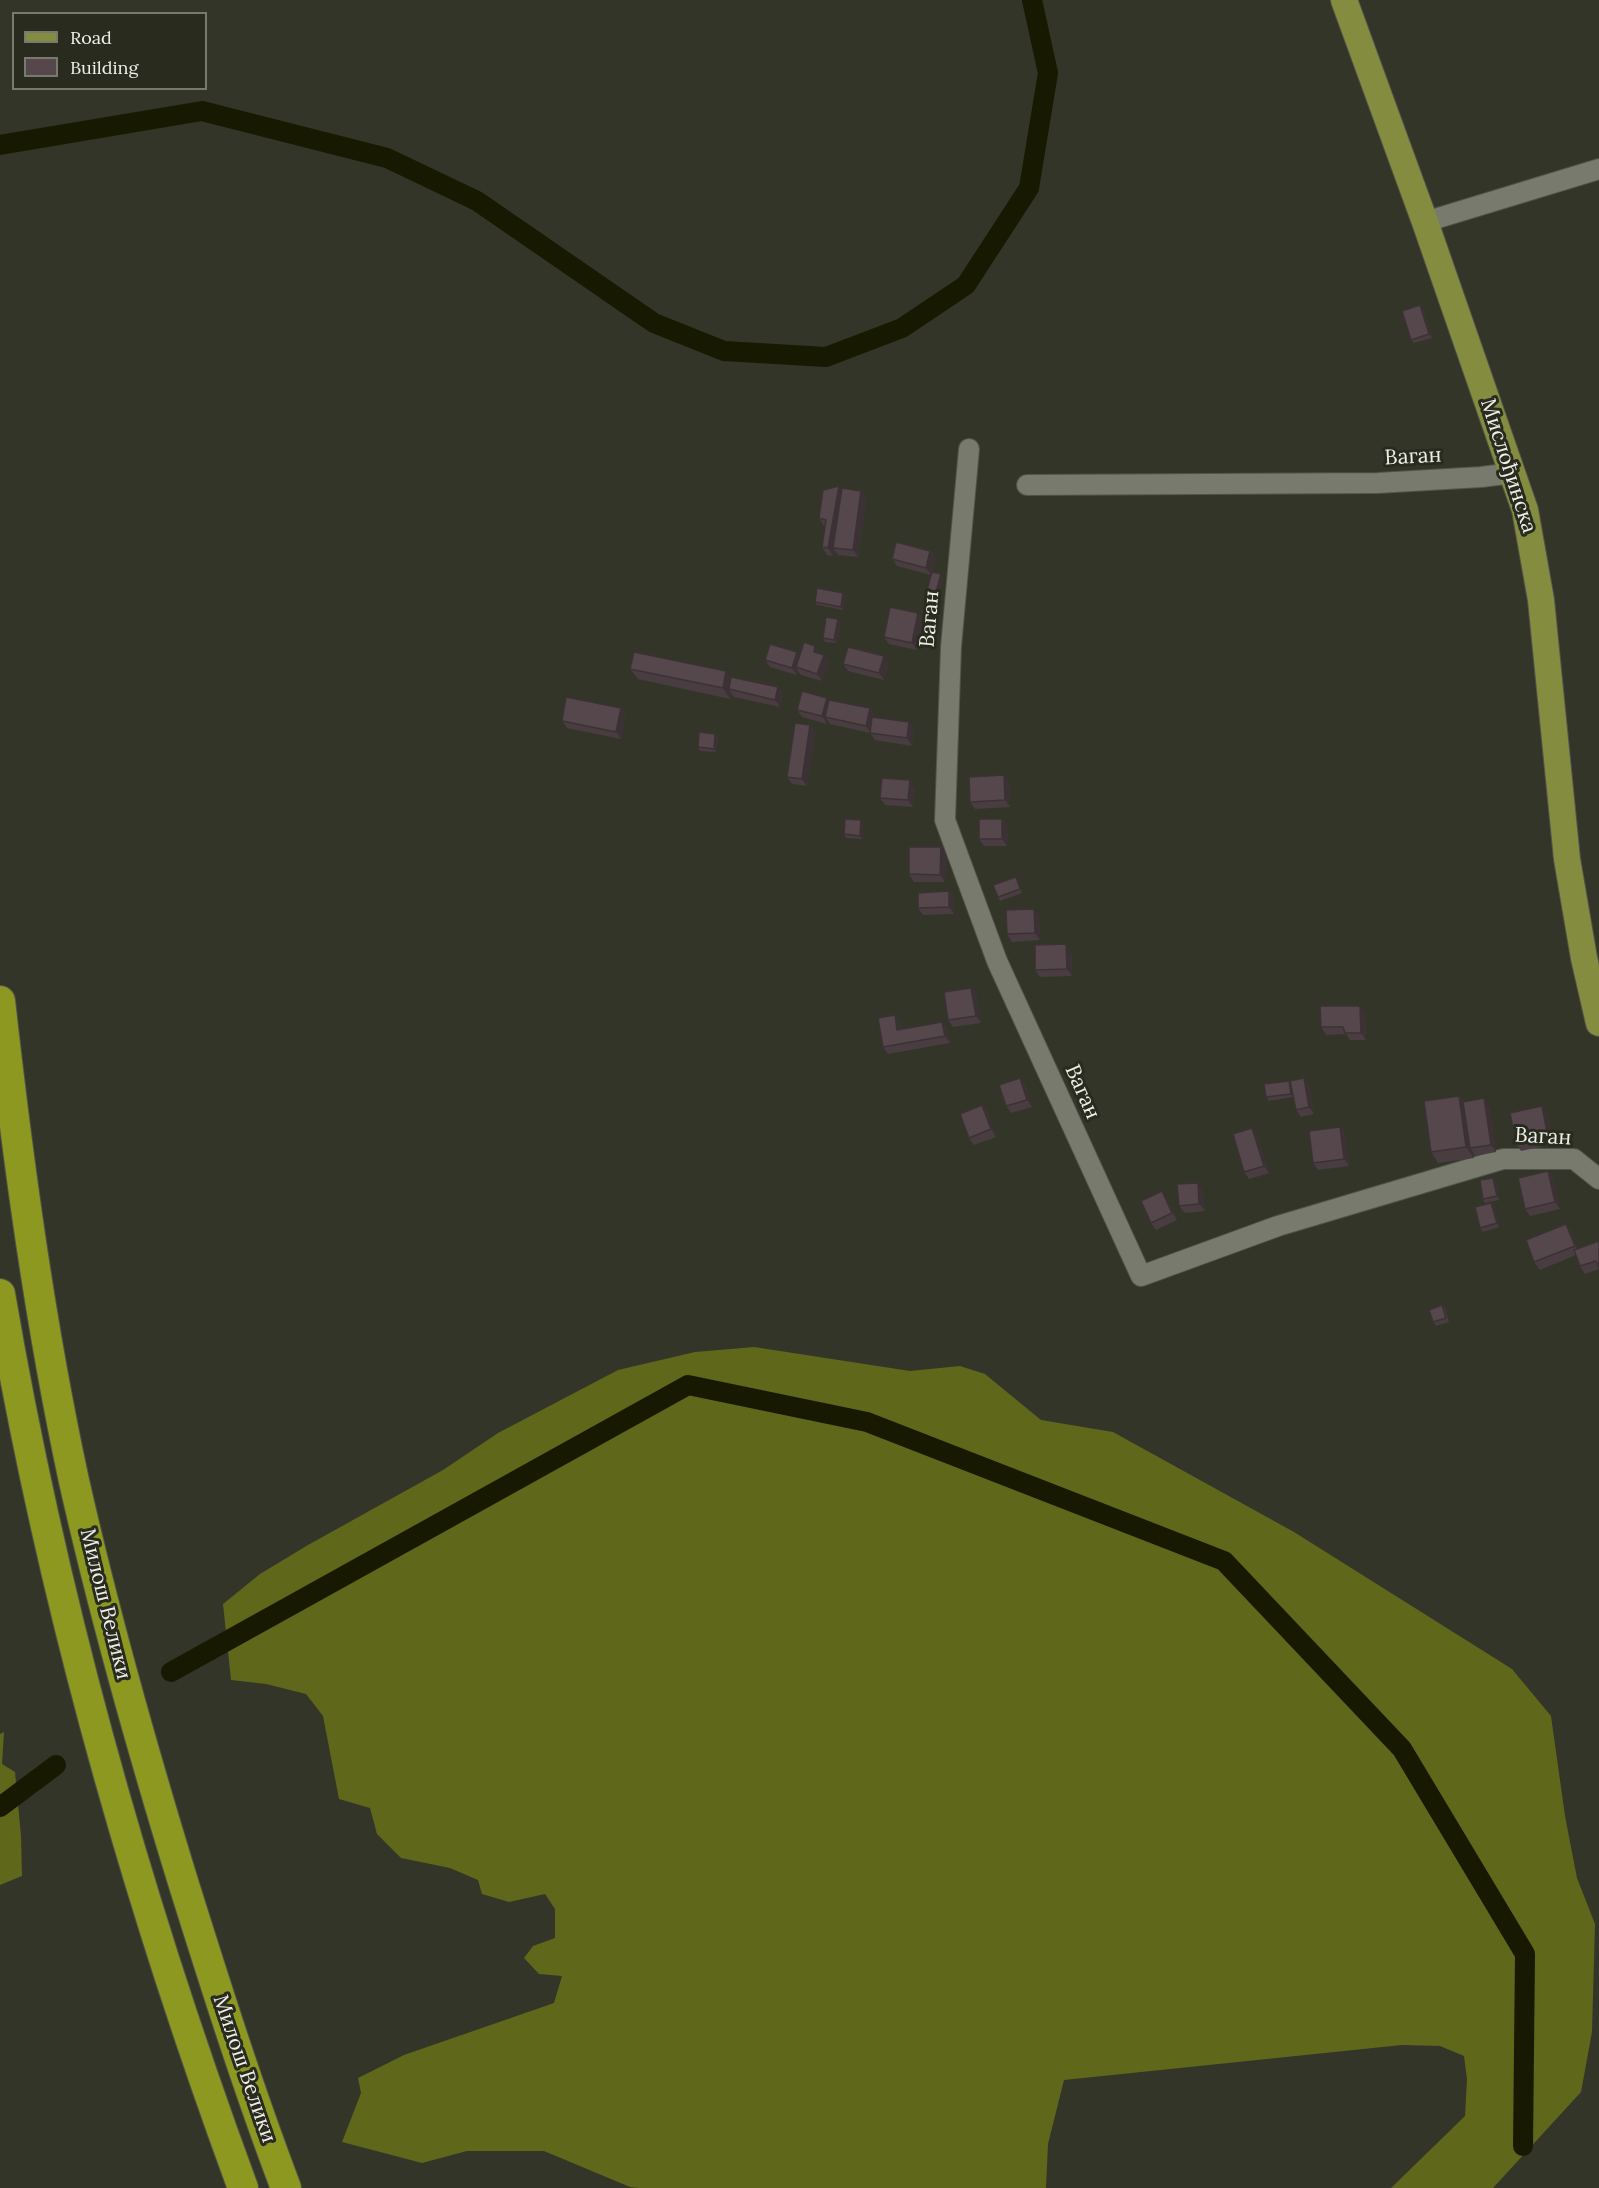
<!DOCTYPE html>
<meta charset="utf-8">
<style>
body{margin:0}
#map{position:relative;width:1599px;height:2188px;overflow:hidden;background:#333529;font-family:Lora,serif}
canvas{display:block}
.legend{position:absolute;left:12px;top:12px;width:195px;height:78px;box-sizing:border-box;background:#292b1f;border:2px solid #78796f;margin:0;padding:8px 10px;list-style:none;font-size:18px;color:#eeefe8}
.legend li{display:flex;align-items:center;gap:12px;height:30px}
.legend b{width:30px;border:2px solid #78796f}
</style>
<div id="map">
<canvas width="1599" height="2188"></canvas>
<ul class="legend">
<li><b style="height:8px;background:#848c3f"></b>Road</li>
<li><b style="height:16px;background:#55474c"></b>Building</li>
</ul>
</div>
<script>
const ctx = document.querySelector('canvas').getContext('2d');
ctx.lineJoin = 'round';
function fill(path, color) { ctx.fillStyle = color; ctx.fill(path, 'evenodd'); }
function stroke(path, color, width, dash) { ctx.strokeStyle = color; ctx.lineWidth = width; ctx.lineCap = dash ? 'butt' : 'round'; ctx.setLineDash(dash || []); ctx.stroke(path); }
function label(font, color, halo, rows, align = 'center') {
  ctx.font = font + ' Lora,serif'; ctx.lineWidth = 6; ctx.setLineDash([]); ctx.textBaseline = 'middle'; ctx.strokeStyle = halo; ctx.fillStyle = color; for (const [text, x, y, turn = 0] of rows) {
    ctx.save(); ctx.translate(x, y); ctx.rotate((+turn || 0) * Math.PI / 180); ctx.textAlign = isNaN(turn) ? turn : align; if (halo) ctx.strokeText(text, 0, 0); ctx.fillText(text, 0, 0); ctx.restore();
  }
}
fill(new Path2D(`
 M754 1347 910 1371 960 1366 985 1374 1041 1420 1113 1432 1294 1532 1512 1669 1551 1716 1565 1816 1577 1878 1595 1924 1592 2032 1581 2092 1493 2188H1391L1465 2116 1467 2079 1464 2056 1440 2046 1402 2045 1064 2080 1048 2144 1046 2188H639L630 2187 544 2151H467L422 2163 342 2142 361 2093 358 2078 404 2055 554 2003 562 1976 539 1974 524 1958 533 1946 555 1938V1909L545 1894 509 1902 482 1894 478 1880 450 1868 401 1858 377 1834 370 1808 339 1799 323 1716 306 1694 266 1684 231 1680 223 1604 260 1574 308 1545 443 1470 498 1433 618 1370 695 1352Z
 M4 1732 2 1764 15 1772 21 1836 22 1876 0 1885V1734Z`), '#5f671b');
stroke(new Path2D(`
 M0 145 202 111 387 158 477 201 654 323 724 351 826 357 902 328 966 285 1029 188 1048 73 1032 0
 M171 1672 688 1385 867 1422 1224 1561 1402 1749 1525 1954 1523 2146
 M0 1807 56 1765`), '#171a00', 20);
const minor = new Path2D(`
 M1425 222 1599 169
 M969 449 951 647 945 820 997 961 1141 1276 1278 1226 1503 1159H1574L1599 1179
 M1027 485 1378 483 1481 477 1513 473`);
const major = new Path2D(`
 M1344 0 1425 222 1525 510 1541 600 1567 859 1584 958 1599 1023`);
const highway = new Path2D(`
 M0 1001C18 1161 40 1324 74 1481 105 1618 143 1752 184 1885 216 1987 248 2088 286 2188
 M0 1294C52 1599 136 1898 243 2188`);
stroke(minor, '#525349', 22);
stroke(major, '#525349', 28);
stroke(highway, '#525349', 32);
stroke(minor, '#777a6c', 20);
stroke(major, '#848c3f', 26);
stroke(highway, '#8d9821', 30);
fill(new Path2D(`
 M1420 305 1423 309 1432 338 1414 343 1411 340Z
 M841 489 861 491 866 498 858 557 838 555 834 549 833 556 827 555 822 547 825 526H824L819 518Z
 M930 551 936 558 932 572 943 578 937 604 927 601 925 597 931 575 897 566 892 559Z
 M843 593 846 597 843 610 817 605 815 602Z
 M918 613 923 620 917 650 889 644 884 637Z
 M838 619 841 623 837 643 825 642 823 638Z
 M815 646 820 653V654L829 662 822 681 801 675 798 671 797 675 770 667 765 660 797 652 799 656Z
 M889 663 884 680 848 671 843 664Z
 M630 669 726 671 731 679 778 687 783 695 780 707 734 697 731 693 730 699 638 679Z
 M829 701 870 708 875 716V717L909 722 914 730 912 746 875 740 870 733 830 724 828 720 827 724 802 717 797 710Z
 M621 708 626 715 621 739 567 728 562 721Z
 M810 725 815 733 807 786 792 784 787 777Z
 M718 737 716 752 700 751 698 747Z
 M1004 775 1009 782 1010 807 975 809 970 802Z
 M915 788 913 807 885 805 880 798Z
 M1002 819 1008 826 1007 846H984L979 839Z
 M863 824 862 839 846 838 844 834Z
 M941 847 946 854 945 882H914L909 874Z
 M1018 880 1022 893 1000 901 998 897Z
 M949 891 954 899V914L923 915 918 908Z
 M1039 916 1040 940 1012 942 1007 934Z
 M1071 951 1072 976 1040 977 1035 970Z
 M971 988 976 995 981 1023 953 1027 948 1020Z
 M1365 1013 1366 1040H1350L1346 1034 1326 1035 1321 1027Z
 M895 1015 900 1023 901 1029 942 1022 947 1029 950 1043 888 1054 883 1047Z
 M1020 1078 1025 1085 1032 1107 1011 1113 1006 1106Z
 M1304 1078 1309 1086 1314 1114 1301 1117 1296 1110 1293 1097 1269 1101 1266 1097 1289 1081 1291 1083Z
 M1459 1096 1463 1102 1489 1106 1496 1152 1475 1156 1473 1152 1474 1158 1438 1163 1431 1152Z
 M982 1105 987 1112 996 1137 974 1145 969 1138Z
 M1542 1106 1547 1113 1553 1144 1521 1151 1516 1144Z
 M1340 1127 1345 1134 1349 1166 1318 1170 1313 1163Z
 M1252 1128 1257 1135 1269 1173 1249 1179 1244 1172Z
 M1548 1171 1553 1178 1560 1209 1530 1216 1525 1209Z
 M1496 1181 1499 1200 1485 1203 1483 1199Z
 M1203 1190 1205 1211 1185 1213 1179 1206Z
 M1167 1198 1177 1220 1156 1230 1151 1223Z
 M1491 1203 1494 1206 1499 1227 1483 1232 1480 1228Z
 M1571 1231 1578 1249 1599 1241V1269L1585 1274 1580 1266 1576 1255 1540 1270 1534 1262Z
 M1442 1305 1445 1309 1449 1322 1436 1326 1433 1322Z`), '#493d41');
fill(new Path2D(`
 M1420 305 1423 309 1432 338 1429 334Z
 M839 486 844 493 833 548 834 549 833 556 828 548Z
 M861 491 866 498 858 557 853 550Z
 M930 551 936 558 931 575 926 568Z
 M941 574 943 578 937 604 934 600Z
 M843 593 846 597 843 610 841 607Z
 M918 613 923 620 917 650 912 643Z
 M838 619 841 623 837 643 834 640Z
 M815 646 820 653 819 659 814 652Z
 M797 652 802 660 796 667 798 671 797 675 792 668Z
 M824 655 829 662 822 681 817 674Z
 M884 656 889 663 884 680 879 673Z
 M726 671 734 682 729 689 731 693 730 699 723 688Z
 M778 687 783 695 780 707 775 700Z
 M827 698 832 705 825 717 828 720 827 724 822 716Z
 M621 708 626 715 621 739 616 732Z
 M870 708 875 716 871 733 866 726Z
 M909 722 914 730 912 746 907 738Z
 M810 725 815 733 807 786 802 779Z
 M715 734 718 737 716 752 714 749Z
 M1004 775 1009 782 1010 807 1005 800Z
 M910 780 915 788 913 807 908 800Z
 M1002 819 1008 826 1007 846 1002 839Z
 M861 820 863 824 862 839 860 836Z
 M941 847 946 854 945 882 940 875Z
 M949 891 954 899V914L949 907Z
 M1034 909 1039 916 1040 940 1035 933Z
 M1066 944 1071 951 1072 976 1067 969Z
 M971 988 976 995 981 1023 976 1016Z
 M1360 1006 1365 1013 1366 1040 1361 1033Z
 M895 1015 900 1023 902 1037 897 1030Z
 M942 1022 947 1029 950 1043 945 1036Z
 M1020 1078 1025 1085 1032 1107 1027 1100Z
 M1304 1078 1309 1086 1314 1114 1309 1107Z
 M1289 1081 1292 1084 1293 1097 1291 1094Z
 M1459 1096 1466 1107 1470 1148 1473 1152 1474 1158 1466 1147Z
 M1484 1098 1489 1106 1496 1152 1491 1145Z
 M982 1105 987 1112 996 1137 991 1129Z
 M1542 1106 1547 1113 1553 1144 1548 1137Z
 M1340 1127 1345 1134 1349 1166 1344 1159Z
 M1252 1128 1257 1135 1269 1173 1264 1166Z
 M1548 1171 1553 1178 1560 1209 1555 1202Z
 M1493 1178 1496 1181 1499 1200 1497 1196Z
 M1198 1183 1203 1190 1205 1211 1199 1204Z
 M1162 1191 1167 1198 1177 1220 1172 1213Z
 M1491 1203 1494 1206 1499 1227 1497 1223Z
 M1566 1224 1571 1231 1580 1253 1575 1246Z`), '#3c3235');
const building = new Path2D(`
 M1420 305 1429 334 1411 340 1402 311Z
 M839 486 828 548 822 547 826 520 819 518 823 490Z
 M842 488 861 491 853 550 833 548Z
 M896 542 930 551 926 568 892 559Z
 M932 572 941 574 934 600 925 597Z
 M817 588 843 593 841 607 815 602Z
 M890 607 918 613 912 643 884 637Z
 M826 617 838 619 834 640 823 638Z
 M804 642 815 646 814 652 824 655 817 674 796 667Z
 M770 644 797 652 792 668 765 660Z
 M848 647 884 656 879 673 843 664Z
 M634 652 726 671 723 688 630 669Z
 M731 677 778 687 775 700 729 689Z
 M802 691 827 698 822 716 797 710Z
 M566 697 621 708 616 732 562 721Z
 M829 700 870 708 866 726 825 717Z
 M872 717 909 722 907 738 870 733Z
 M795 723 810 725 802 779 787 777Z
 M699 732 715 734 714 749 698 747Z
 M1004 775 1005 800 970 802 969 777Z
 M882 778 910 780 908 800 880 798Z
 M845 819 861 820 860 836 844 834Z
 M979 819H1002V839H979Z
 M909 847H941L940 875 909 874Z
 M1016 877 1020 889 998 897 993 885Z
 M949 891V907L918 908V893Z
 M1034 909 1035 933 1007 934 1006 910Z
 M1066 944 1067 969 1035 970V945Z
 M971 988 976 1016 948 1020 944 992Z
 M1320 1006H1360L1361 1033H1345L1343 1027H1321Z
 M895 1015 897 1030 942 1022 945 1036 883 1047 878 1018Z
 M1020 1078 1027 1100 1006 1106 999 1085Z
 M1304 1078 1309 1107 1296 1110 1290 1081Z
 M1289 1081 1291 1094 1266 1097 1264 1084Z
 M1459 1096 1466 1147 1431 1152 1424 1101Z
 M1484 1098 1491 1145 1470 1148 1463 1102Z
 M982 1105 991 1129 969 1138 960 1114Z
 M1542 1106 1548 1137 1516 1144 1510 1113Z
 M1340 1127 1344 1159 1313 1163 1309 1131Z
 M1252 1128 1264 1166 1244 1172 1233 1134Z
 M1548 1171 1555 1202 1525 1209 1518 1178Z
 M1493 1178 1497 1196 1483 1199 1480 1180Z
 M1198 1183 1199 1204 1179 1206 1177 1184Z
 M1162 1191 1172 1213 1151 1223 1141 1201Z
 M1491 1203 1497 1223 1480 1228 1475 1207Z
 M1566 1224 1575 1246 1534 1262 1526 1240Z
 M1599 1241V1268L1596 1261 1580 1266 1574 1250Z
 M1442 1305 1446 1318 1433 1322 1429 1310Z`);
fill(building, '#55474c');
stroke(building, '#3c3235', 1.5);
label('21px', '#eeefe8', '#292b1f', [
 ["Ваган",1413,457,-3],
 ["Мислођинска",1508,466,72],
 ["Ваган",930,619,-85],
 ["Ваган",1082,1092,66],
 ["Ваган",1543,1137,3],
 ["Милош Велики",105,1604,76],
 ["Милош Велики",244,2069,71]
]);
</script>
